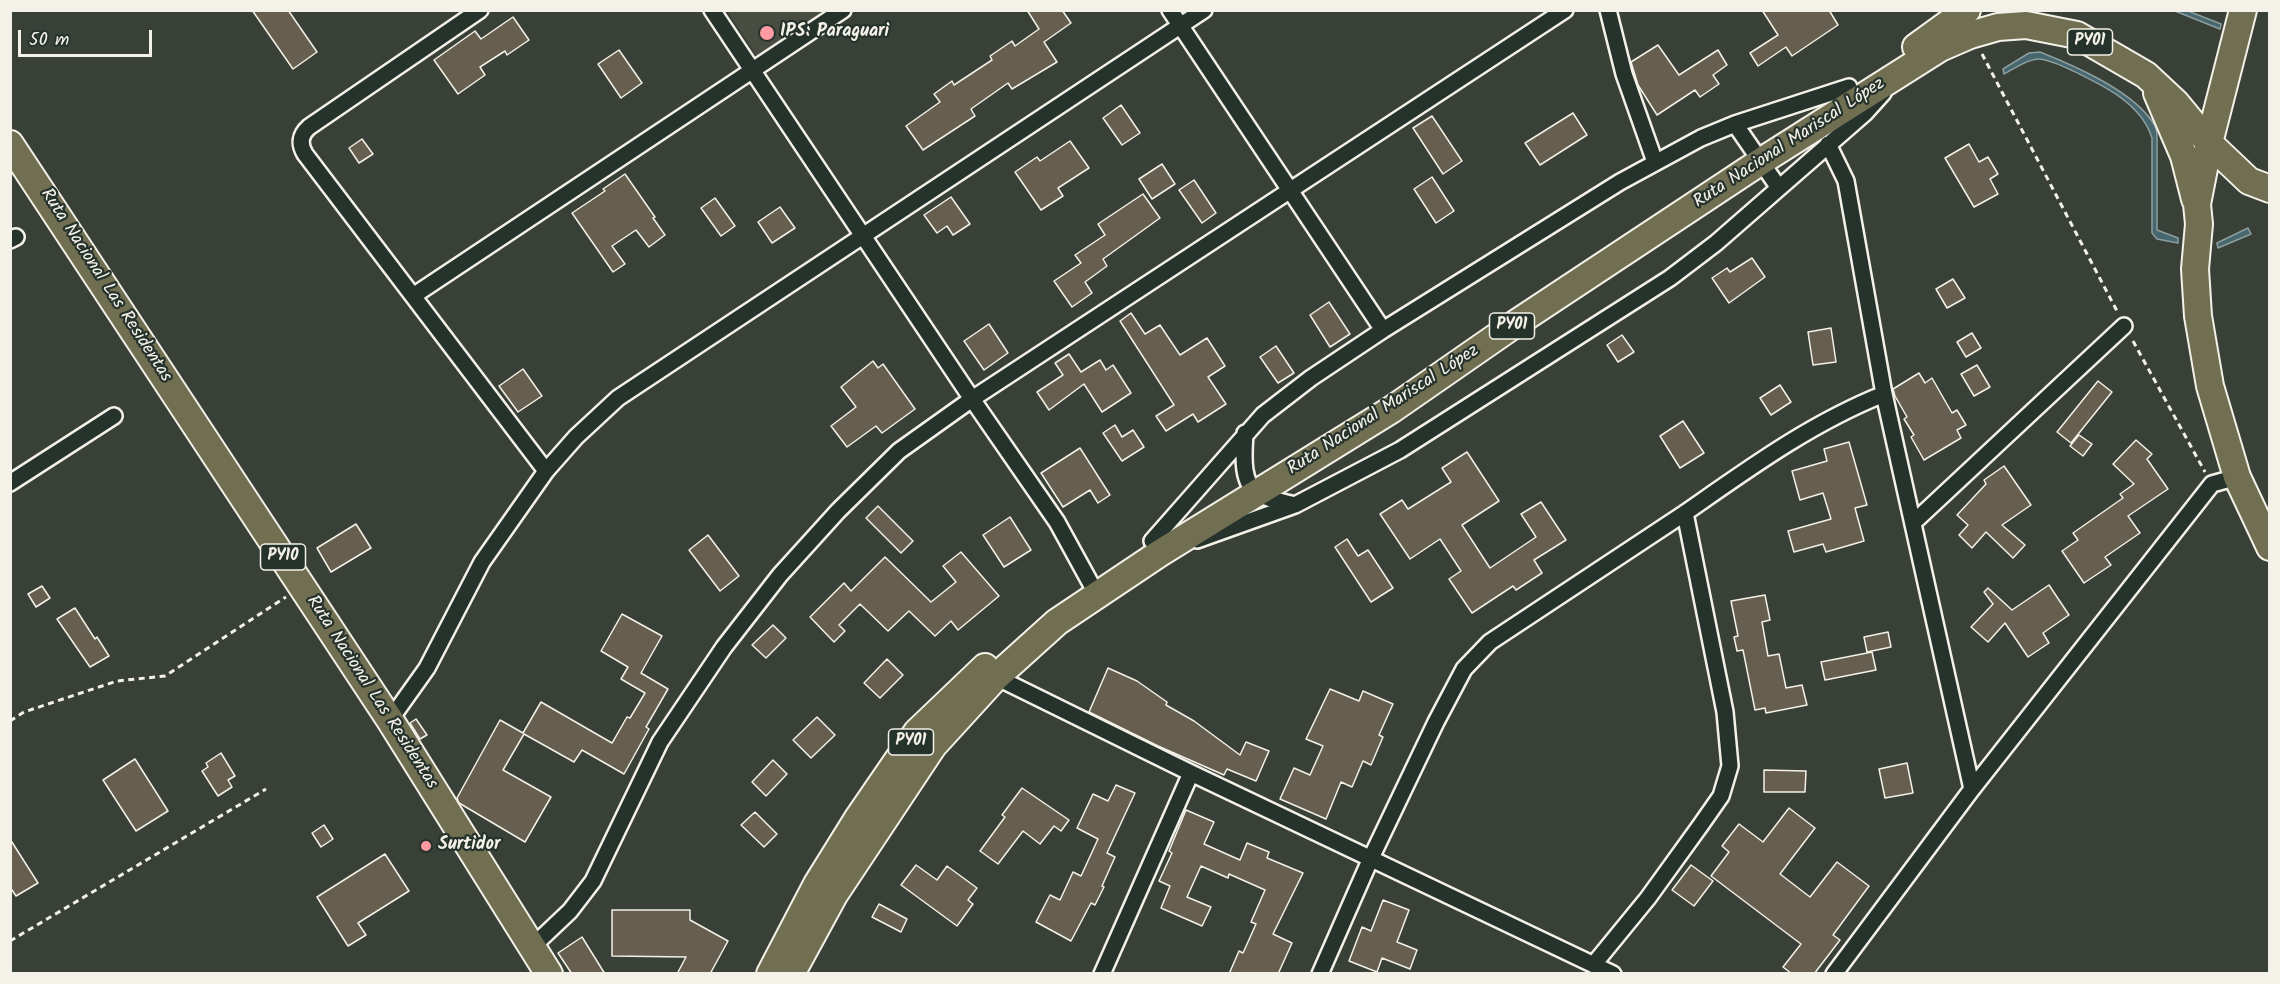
<!DOCTYPE html>
<meta charset="utf-8">
<style>
body{margin:0}
#map{position:relative;width:2280px;height:984px;overflow:hidden;background:#394037;font-family:Kalam,sans-serif}
canvas{display:block}
.frame{position:absolute;inset:0;border:12px solid #f4f1e8;pointer-events:none}
.scale{position:absolute;left:18px;top:30px;width:134px;height:27px;box-sizing:border-box;border:3px solid #f4f1e8;border-top:0;padding-left:8px;font-size:18px;line-height:21px;white-space:nowrap;color:#f4f1e8;-webkit-text-stroke:4px #26332d;paint-order:stroke}
</style>
<div id="map">
<canvas width="2280" height="984"></canvas>
<div class="frame"></div>
<div class="scale">50 m</div>
</div>
<script>
const ctx = document.querySelector('canvas').getContext('2d');
ctx.lineJoin = 'round';
function fill(path, color) { ctx.fillStyle = color; ctx.fill(path, 'evenodd'); }
function stroke(path, color, width, dash) { ctx.strokeStyle = color; ctx.lineWidth = width; ctx.lineCap = dash ? 'butt' : 'round'; ctx.setLineDash(dash || []); ctx.stroke(path); }
function label(font, color, halo, rows, align = 'center') {
  ctx.font = font + ' Kalam,sans-serif'; ctx.lineWidth = 4.5; ctx.setLineDash([]); ctx.textBaseline = 'middle'; ctx.strokeStyle = halo; ctx.fillStyle = color; for (const [text, x, y, turn = 0] of rows) {
    ctx.save(); ctx.translate(x, y); ctx.rotate((+turn || 0) * Math.PI / 180); ctx.textAlign = isNaN(turn) ? turn : align; if (halo) ctx.strokeText(text, 0, 0); ctx.fillText(text, 0, 0); ctx.restore();
  }
}
fill(new Path2D(`
 M727 11H827L757 56Z`), '#494c41');
const water = new Path2D(`
 M2175 11H2188L2221 24 2220 29Z
 M2040 52C2075 66 2136 92 2155 126 2157 129 2157 135 2157 140V230L2178 238V243L2157 239 2152 233V138C2141 102 2100 84 2069 69 2060 65 2048 59 2038 59 2027 59 2014 69 2004 74L2003 69 2029 53Z
 M2248 228 2251 234 2218 248 2217 243Z`);
fill(water, '#47666d');
stroke(water, '#8c9e9e', 1.5);
const building = new Path2D(`
 M252 10H288L317 52 293 69Z
 M1027 10H1062L1071 23 1044 42 1057 62 1012 89 1008 83 971 109 975 116 923 150 906 126 940 102 934 94 952 81 954 85 992 60 990 56 1012 41 1015 46 1039 29Z
 M1762 10H1829L1838 25 1792 56 1786 47 1758 66 1750 53 1778 35Z
 M513 17 529 40 507 55 505 51 480 67 485 75 458 94 434 60 475 31 481 39Z
 M1658 45 1679 75 1718 50 1727 65 1713 75 1719 84 1700 97 1695 90 1657 115 1638 85 1631 62Z
 M619 50 642 83 621 98 598 64Z
 M1121 105 1140 133 1122 145 1103 118Z
 M1573 113 1587 135 1540 165 1525 143Z
 M1432 116 1462 161 1443 174 1413 128Z
 M362 139 373 154 359 163 349 148Z
 M1070 141 1089 168 1058 188 1063 196 1041 210 1015 172 1037 157 1040 161Z
 M1969 144 1979 162 1988 157 1998 174 1990 179 1998 194 1974 207 1945 158Z
 M1162 164 1175 184 1152 199 1139 179Z
 M625 174 655 217 653 218 665 235 649 247 636 230 612 246 625 264 613 272 572 213 605 191 603 189Z
 M1432 177 1454 211 1436 223 1414 189Z
 M1194 180 1216 213 1202 223 1179 190Z
 M1143 194 1160 218 1103 259 1107 266 1085 282 1092 293 1072 307 1054 281 1081 263 1075 255 1105 235 1098 224Z
 M951 197 970 224 953 235 947 226 937 233 924 215Z
 M715 198 735 226 721 236 701 208Z
 M780 207 795 228 772 243 758 222Z
 M1752 258 1765 277 1729 303 1712 278 1727 268 1730 272Z
 M1953 279 1965 298 1947 308 1936 289Z
 M1329 302 1350 334 1330 347 1310 315Z
 M1131 313 1145 334 1160 325 1180 355 1207 338 1225 366 1208 377 1226 404 1198 422 1193 414 1166 431 1156 416 1174 405 1120 321Z
 M989 324 1008 353 984 370 964 341Z
 M1831 328 1836 362 1813 365 1808 332Z
 M1972 333 1981 348 1966 357 1957 342Z
 M1622 335 1634 352 1618 362 1607 345Z
 M1276 346 1294 373 1278 383 1260 357Z
 M1069 354 1081 372 1100 360 1106 370 1113 365 1131 393 1102 412 1084 384 1049 410 1037 392 1063 375 1055 363Z
 M873 361 878 368 883 364 915 409 882 433 876 426 847 447 831 426 856 407 841 387Z
 M1977 365 1990 387 1974 396 1961 374Z
 M523 369 542 396 518 412 499 386Z
 M1919 373 1925 383 1932 378 1952 413 1957 410 1966 425 1957 430 1961 438 1924 460 1911 437 1914 435 1904 419 1907 417 1895 396 1893 389Z
 M2098 381 2112 392 2071 443 2057 432Z
 M1780 385 1791 402 1771 415 1760 398Z
 M1683 421 1704 453 1680 468 1660 436Z
 M1115 425 1122 437 1133 430 1144 447 1122 461 1103 433Z
 M2079 435 2092 444 2083 456 2070 446Z
 M2136 440 2152 454 2147 459 2168 489 2128 516 2140 533 2105 557 2111 565 2084 583 2062 551 2078 540 2073 533 2123 498 2120 494 2134 484 2113 464Z
 M1849 442 1867 505 1855 508 1864 541 1826 552 1823 544 1794 552 1788 531 1831 519 1823 493 1800 500 1792 471 1827 461 1824 449Z
 M1080 448 1110 495 1098 503 1090 490 1063 507 1041 473Z
 M1467 452 1499 501 1462 525 1490 568 1536 537 1521 514 1541 502 1566 540 1534 560 1542 573 1516 590 1513 586 1472 613 1449 579 1461 571 1440 539 1410 559 1380 514 1402 500 1408 509 1451 482 1442 468Z
 M2004 466 2031 505 2002 525 2025 545 2013 558 1986 532 1972 548 1959 535 1968 525 1957 515 1986 484 1984 480Z
 M878 506 913 541 901 553 866 518Z
 M1010 517 1031 550 1004 567 983 535Z
 M356 524 371 548 331 572 317 548Z
 M708 535 739 576 720 591 689 550Z
 M1347 539 1358 556 1368 550 1393 588 1371 602 1335 547Z
 M961 552 999 596 958 630 951 621 935 636 909 611 888 631 860 604 839 625 845 631 834 642 810 617 844 583 851 591 885 557 931 602 956 582 943 566Z
 M2049 585 2069 615 2043 633 2049 643 2028 657 2005 623 1988 642 1971 627 1993 604 1984 592 1988 588 2012 610Z
 M42 586 50 598 36 607 28 594Z
 M1765 595 1770 620 1762 622 1768 656 1779 654 1786 688 1802 685 1807 705 1766 713 1765 708 1755 710 1743 650 1737 651 1734 637 1738 636 1731 601Z
 M75 608 95 639 97 637 109 656 90 667 57 619Z
 M622 614 662 636 641 673 668 689 646 727 649 729 624 774 582 750 574 762 524 734 503 770 551 797 525 842 459 803 457 798 500 720 523 733 541 702 612 743 627 717 630 718 645 693 621 679 628 667 601 651Z
 M773 625 786 638 766 658 752 645Z
 M1888 632 1891 647 1867 652 1864 637Z
 M1872 652 1876 670 1825 680 1821 662Z
 M887 659 903 675 880 698 864 683Z
 M1108 668 1137 681 1167 702 1166 705 1194 721 1240 755 1246 742 1269 751 1256 781 1227 769 1224 775 1158 746 1089 712Z
 M1330 689 1359 701 1363 691 1393 704 1379 735 1383 737 1371 765 1363 761 1352 787 1341 782 1326 819 1280 799 1294 768 1310 775 1323 746 1306 739Z
 M817 717 835 735 811 758 793 740Z
 M416 719 427 735 420 739 410 723Z
 M221 753 235 776 228 780 232 787 218 796 202 771 208 767 206 763Z
 M135 759 168 811 136 831 103 780Z
 M773 760 787 774 766 796 752 782Z
 M1907 763 1913 793 1885 798 1879 769Z
 M1764 770 1806 771 1805 792H1764Z
 M1116 785 1135 793 1107 853 1115 857 1102 886 1104 887 1095 905 1091 903 1071 941 1036 922 1050 895 1060 900 1073 872 1081 876 1098 839 1077 828 1093 794 1108 801Z
 M1022 788 1069 820 1061 831 1054 826 1040 844 1023 831 998 864 980 851 1005 817 1002 815Z
 M1789 808 1815 828 1780 874 1810 897 1837 862 1869 886 1833 935 1840 940 1814 974H1792L1783 967 1801 944 1711 876 1729 852 1722 846 1739 824 1763 842Z
 M1186 810 1214 822 1204 844 1240 860 1247 843 1269 852 1267 858 1303 873 1273 934 1292 943 1278 974H1229L1239 951 1243 953 1256 924 1251 922 1265 890 1229 874 1228 878 1201 866 1187 897 1211 907 1202 926 1161 908 1170 886 1159 881 1172 853 1169 851Z
 M755 812 777 834 764 847 741 825Z
 M324 825 333 839 321 847 312 833Z
 M10 839 38 883 16 896 10 887Z
 M385 854 409 891 358 923 366 935 348 946 317 897Z
 M916 865 937 880 947 866 977 888 968 900 973 904 957 926 901 885Z
 M1691 865 1713 881 1694 906 1672 890Z
 M1383 900 1409 910 1397 942 1417 950 1410 969 1382 958 1377 972 1349 961 1362 927 1371 931Z
 M879 904 907 919 901 932 872 917Z
 M612 910H690V920L728 941 710 974H677L686 957 612 956Z
 M582 937 605 974H572L558 953Z`);
fill(building, '#665f4f');
stroke(building, '#f4f1e8', 1.5);
const minor = new Path2D(`
 M480 10 309 127C300 135 299 144 305 154L546 471
 M712 10 972 399 1057 522 1091 584
 M1170 10 1383 330
 M1608 10 1624 74 1655 162
 M1735 124 1779 188
 M1828 144 1846 181 1884 394 1972 789
 M10 240 16 237
 M413 296 843 10
 M1245 433C1244 451 1240 484 1259 494 1270 500 1284 502 1295 505
 M10 483 114 416
 M1685 513C1748 469 1811 423 1884 394
 M1913 523 2124 326
 M1197 540 1295 505 1400 450 1670 278 1716 243 1865 113 1883 93
 M1152 541 1263 415 1311 378 1383 330 1620 182 1701 138 1735 124 1849 87
 M996 677 1191 773 1613 974
 M390 720 427 668 482 562 546 471 576 437 618 398 1204 10
 M532 947 570 911 593 881 660 742 724 647 780 575 838 511 899 451 972 399 1565 10
 M1102 974 1191 773
 M1320 974 1371 858 1436 722 1464 669 1490 642 1685 513 1725 712 1730 766 1721 796 1700 826 1648 898 1594 964
 M1834 974 1972 789 2212 484 2237 477`);
const trunk = new Path2D(`
 M2243 10 2209 143 2197 204 2199 224 2195 269 2198 316 2210 386 2237 477 2270 547
 M1916 47 1967 10
 M2157 93 2184 156 2195 199
 M10 144 390 720 549 974
 M770 974 817 884 858 818 917 732 985 667
 M791 974 834 895 933 746 996 677 1057 622 1160 553 1391 410 1515 324 1760 162 1940 48 1970 35 1998 27 2026 25 2077 35 2146 75 2176 103 2209 143 2249 181 2270 189`);
stroke(minor, '#f4f1e8', 20);
stroke(trunk, '#f4f1e8', 30);
stroke(new Path2D(`
 M1982 54 2117 311
 M2133 341 2205 472
 M10 721 24 712 117 681 165 676 286 597
 M10 941 266 789`), '#f4f1e8', 3, [6, 4.5]);
stroke(minor, '#26332d', 15);
stroke(trunk, '#716f52', 26);
for (const [x, y, r, color] of [
 [767,33,8,"#ff9aa2"],
 [426,846,6,"#ff9aa2"]
]) { const dot = new Path2D(); dot.arc(x, y, r, 0, 2 * Math.PI); ctx.fillStyle = color; ctx.fill(dot); stroke(dot, '#26332d', 2); }
for (const [x, y, w] of [
 [2090,42,45],
 [1512,326,45],
 [283,557,45],
 [911,742,45]
]) { const box = new Path2D(); box.roundRect(x - w / 2, y - 13, w, 26, 4.5); ctx.fillStyle = '#26332d'; ctx.fill(box); stroke(box, '#f4f1e8', 1.5); }
label('bold 16px', '#f4f1e8', null, [
 ["PY01",2090,42],
 ["PY01",1512,326],
 ["PY10",283,557],
 ["PY01",911,742]
]);
label('bold 18px', '#f4f1e8', '#26332d', [
 ["IPS: Paraguari",780,33],
 ["Surtidor",438,846]
], 'left');
label('18px', '#f4f1e8', '#26332d', [
 ["Ruta Nacional Mariscal López",1790,144,-33],
 ["Ruta Nacional Las Residentas",105,286,57],
 ["Ruta Nacional Mariscal López",1384,411,-33],
 ["Ruta Nacional Las Residentas",371,693,57]
]);
</script>
